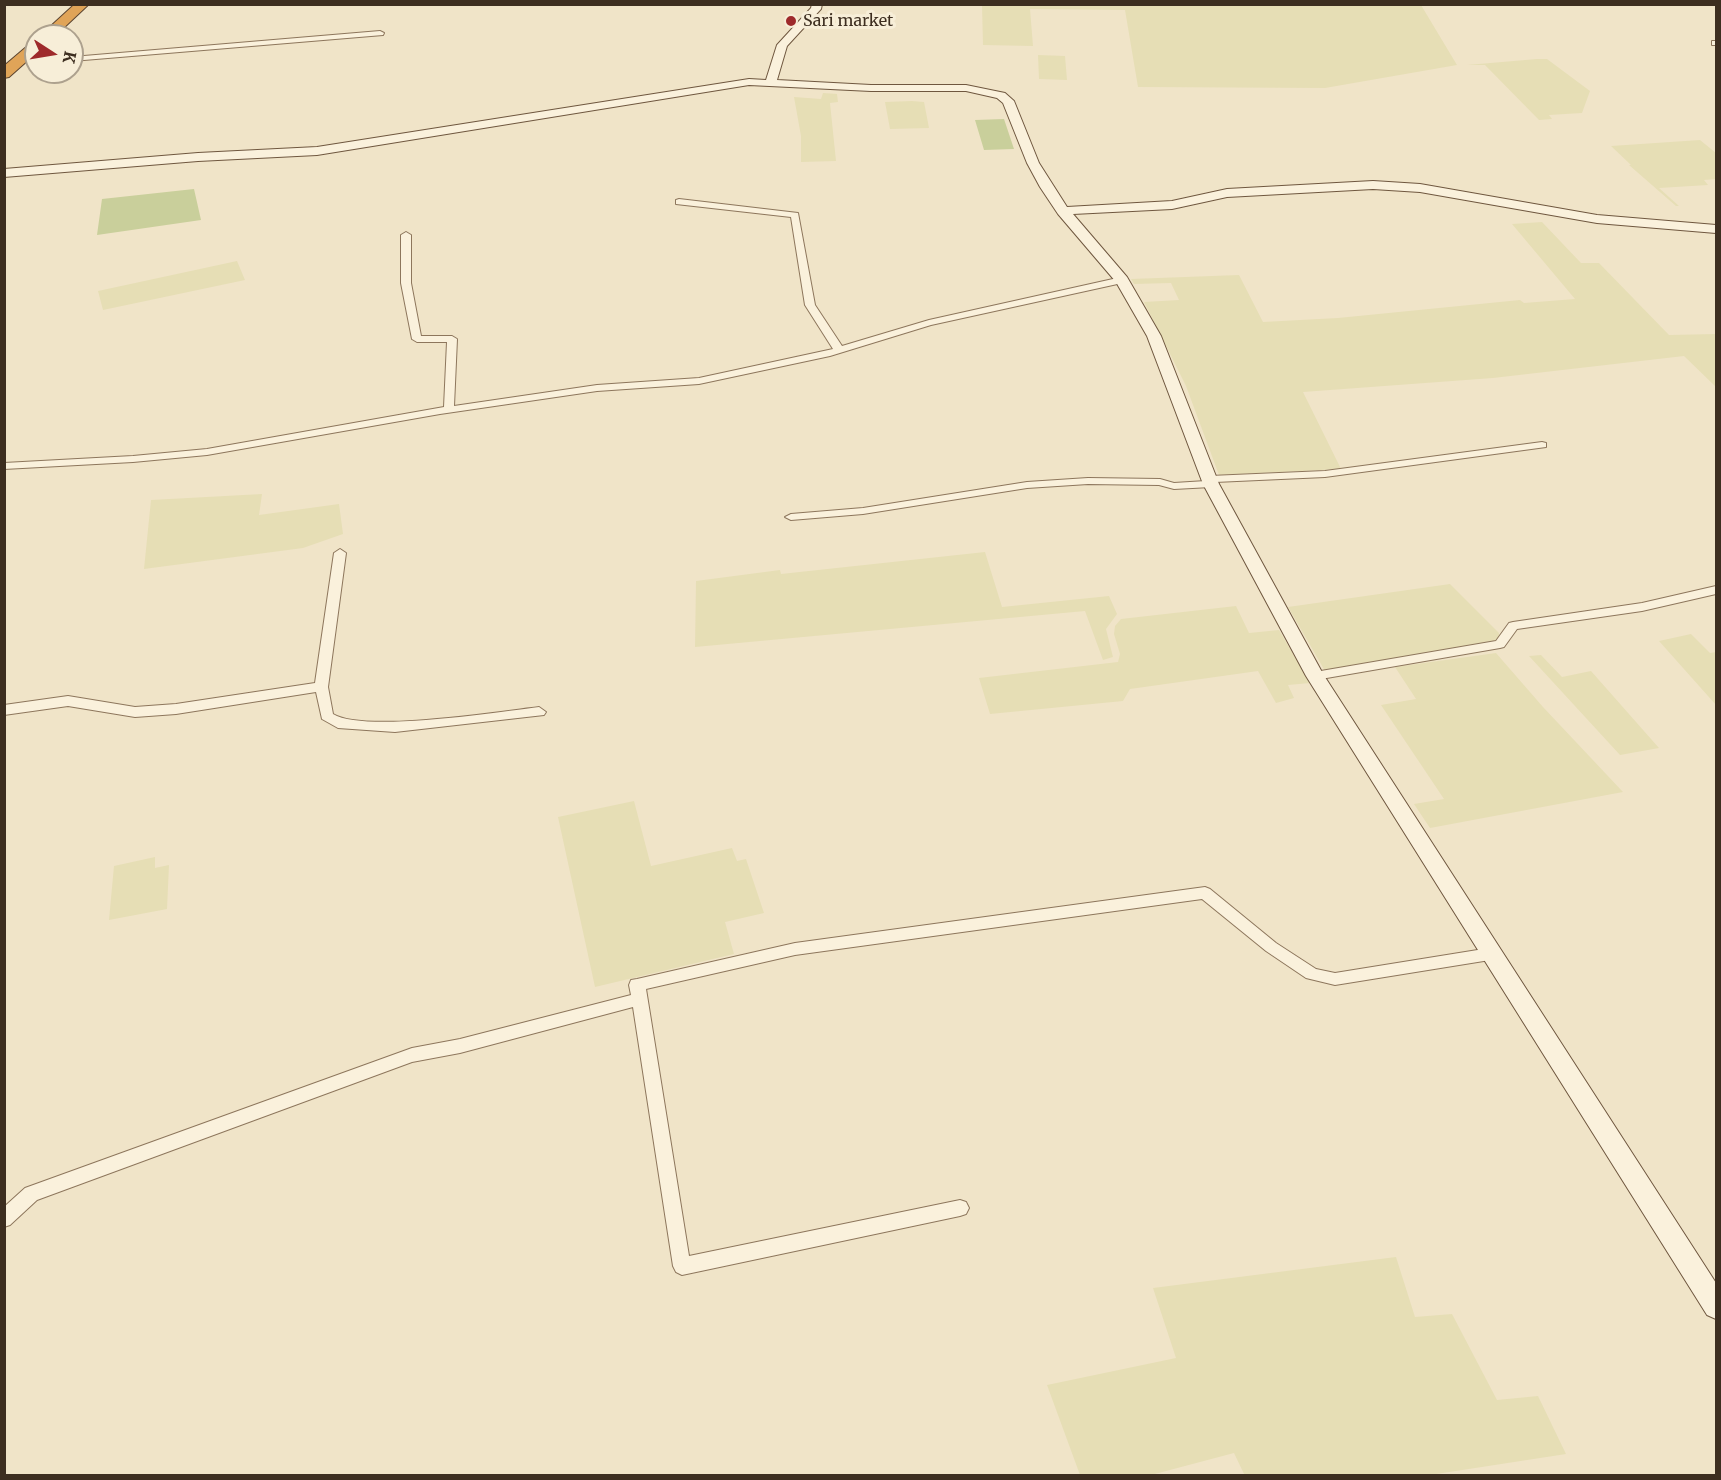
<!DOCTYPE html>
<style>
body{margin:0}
#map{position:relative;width:1721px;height:1480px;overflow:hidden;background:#f0e4c8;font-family:Merriweather,serif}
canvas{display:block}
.frame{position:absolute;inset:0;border:6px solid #3d2e20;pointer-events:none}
.north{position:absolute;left:24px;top:24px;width:60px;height:60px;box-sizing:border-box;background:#f7eed8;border:2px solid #ada18e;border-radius:50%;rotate:102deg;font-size:16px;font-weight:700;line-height:24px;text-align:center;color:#3d2e20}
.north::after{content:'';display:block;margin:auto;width:21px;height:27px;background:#9e2a2b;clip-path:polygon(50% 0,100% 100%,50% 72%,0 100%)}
</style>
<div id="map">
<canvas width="1721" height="1480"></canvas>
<div class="frame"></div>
<div class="north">K</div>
</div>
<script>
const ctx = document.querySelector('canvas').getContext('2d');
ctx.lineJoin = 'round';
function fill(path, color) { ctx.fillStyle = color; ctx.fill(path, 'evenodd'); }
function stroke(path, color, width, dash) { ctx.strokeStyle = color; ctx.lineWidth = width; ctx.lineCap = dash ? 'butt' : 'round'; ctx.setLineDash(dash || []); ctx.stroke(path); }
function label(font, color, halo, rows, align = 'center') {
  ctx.font = font + ' Merriweather,serif'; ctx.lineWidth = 6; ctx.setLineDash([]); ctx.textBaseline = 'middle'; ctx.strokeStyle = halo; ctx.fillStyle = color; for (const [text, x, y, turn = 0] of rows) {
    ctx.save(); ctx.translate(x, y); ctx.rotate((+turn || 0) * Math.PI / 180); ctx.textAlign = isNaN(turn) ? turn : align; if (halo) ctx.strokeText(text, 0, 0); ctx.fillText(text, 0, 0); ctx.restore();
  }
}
fill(new Path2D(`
 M982 5H1421L1457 65 1325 88 1138 87 1125 10 1030 9 1033 46 983 45Z
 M1038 55 1065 56 1067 80 1039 79Z
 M1537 59H1547L1590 91 1582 113 1549 115 1552 119 1539 120 1485 65H1467Z
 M823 93 837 94 838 102 830 103 836 161 801 162V136L794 97 821 99Z
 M912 101 924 102 929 128 890 129 885 102Z
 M1700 140 1716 153V179L1704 180 1708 185 1659 188 1679 206H1676L1629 165H1631L1611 146Z
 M1542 222 1581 263H1599L1669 335 1716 334V387L1684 356 1493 378 1303 392 1341 469 1219 475 1186 386 1144 302 1179 300 1171 283 1134 284 1131 279 1239 275 1263 322 1338 318 1520 300 1524 303 1575 299 1512 224Z
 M237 261 245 280 103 310 98 291Z
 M262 494 259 515 339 504 343 534 303 548 144 569 151 500Z
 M985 552 1002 607 1109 596 1117 614 1106 629 1113 657 1103 660 1085 611 695 647 696 581 780 570 781 574Z
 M1450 584 1499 633V640L1325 671 1288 607Z
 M1236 606 1249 633 1279 630 1310 683 1288 685 1294 698 1276 703 1258 671 1130 689 1123 701 990 714 979 678 1118 662 1120 654 1114 634 1115 626 1121 619Z
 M1691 634 1710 653 1716 652V705L1659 641Z
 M1496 653 1543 707 1623 792 1430 828 1414 804 1444 799 1381 705 1416 699 1395 667Z
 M1541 655 1562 677 1591 671 1659 748 1620 755 1529 656Z
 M634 801 651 866 732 848 737 861 746 859 764 913 725 922 734 954 595 987 558 817Z
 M155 857V868L169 865 167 909 109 920 114 866Z
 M1396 1257 1415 1317 1452 1314 1497 1400 1538 1396 1566 1454 1430 1475 1245 1476 1234 1453 1151 1475H1080L1047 1385 1176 1358 1153 1288Z`), '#e6deb5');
fill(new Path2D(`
 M1004 119 1014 149 984 150 975 120Z
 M194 189 201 220 97 235 102 199Z`), '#c9cf9b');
const street = new Path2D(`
 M380 31 384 33 383 35 72 61V57Z
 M1712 41H1716V45H1712Z
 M679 199 798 213 815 305 842 346 929 320 1122 277 1127 280 1122 283 931 325 830 356 699 384 597 391 440 414 207 455 133 462 4 469V463L133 456 207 449 444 407 447 342H417L412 339 401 283V235L406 232 411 235V283L421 336H452L457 339 454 406 597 385 699 378 833 349 805 305 791 217 676 204V200Z
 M1542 442 1546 443V447L1325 477 1215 482V486L1211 487 1174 489 1159 485 1088 484 1027 488 863 514 791 520 785 517 791 514 863 508 1027 482 1088 478 1160 479 1174 483 1206 481V477L1210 476 1325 471Z
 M340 549 346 553 328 687 333 714C364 733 498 712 539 707L546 712 544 715 395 732 338 728 322 719 316 692 176 714 135 717 68 706 4 715V705L68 696 135 707 176 704 315 683 334 553Z
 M1716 586V594L1642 611 1517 629 1504 647 1500 648 1315 680 1309 676 1315 672 1496 641 1509 623 1513 622 1642 603Z
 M1205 887 1210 889 1276 943 1316 969 1335 973 1490 948 1495 950 1498 954 1495 958 1490 960 1335 985 1306 978 1266 951 1202 899 795 955 646 989 689 1256 960 1200 966 1202 969 1208 966 1214 960 1216 682 1275 676 1272 673 1266 633 1007 460 1053 412 1062 37 1200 10 1225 4 1227V1207L25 1188 412 1048 460 1039 631 995 629 985 631 980 637 979 795 943Z`);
const secondary = new Path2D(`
 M812 4H822L821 9 787 46 777 80 871 85H966L1005 93 1014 101 1039 163 1067 207 1172 201 1227 189 1373 181 1420 184 1597 215 1716 225V233L1597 223 1420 192 1373 189 1227 197 1172 209 1073 214 1127 277 1161 336 1219 484 1323 674 1716 1283V1319L1707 1315 1306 676 1203 484 1147 336 1116 282 1058 214 1040 187 1027 163 1003 103 997 98 966 91H871L749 85 317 155 198 161 4 177V169L198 153 317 147 749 79 766 80 777 45 811 8Z`);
const highway = new Path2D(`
 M75 4H89L55 36H40Z
 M36 42V53L9 77 4 78V66L31 43Z`);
stroke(street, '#8d765c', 2);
stroke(secondary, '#6f573f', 2);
stroke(highway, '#5b4430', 2);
fill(street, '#faf1dc');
fill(secondary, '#faf1dc');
fill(highway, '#e0a458');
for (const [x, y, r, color] of [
 [791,21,6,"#9e2a2b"]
]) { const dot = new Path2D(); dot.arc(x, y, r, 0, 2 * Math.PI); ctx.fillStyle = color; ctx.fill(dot); stroke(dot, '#f7eed8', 2); }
label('16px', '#3d2e20', '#f7eed8', [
 ["Sari market",803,21]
], 'left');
</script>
